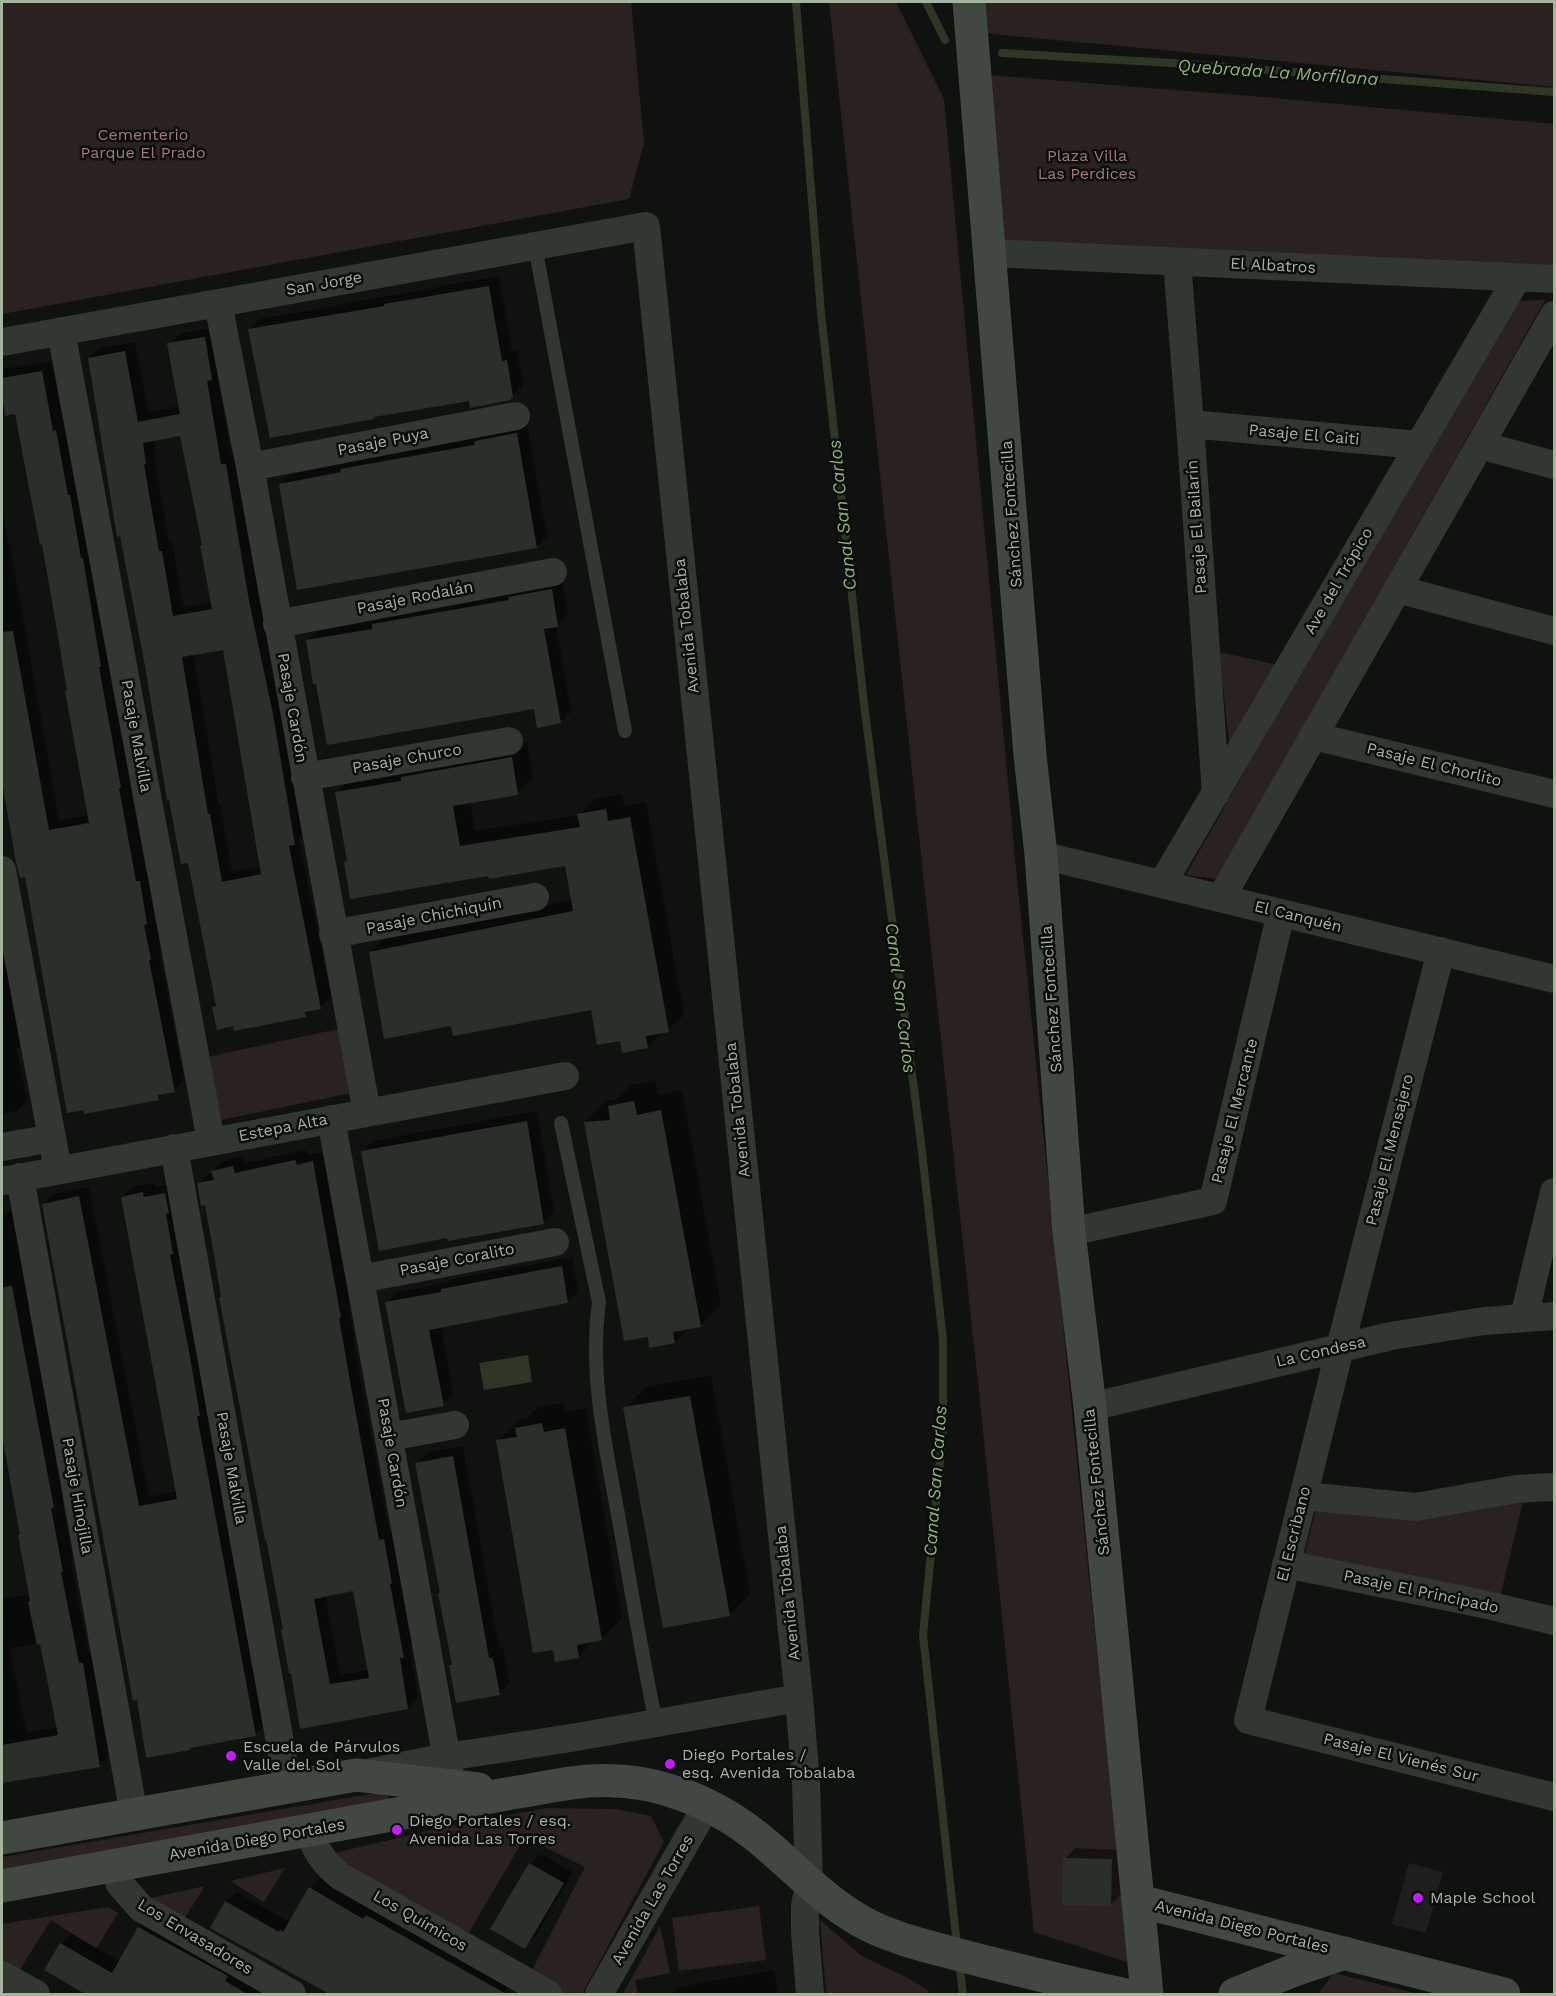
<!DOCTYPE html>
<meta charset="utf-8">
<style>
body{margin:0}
#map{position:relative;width:1556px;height:1996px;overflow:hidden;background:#101210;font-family:"Work Sans",sans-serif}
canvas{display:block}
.frame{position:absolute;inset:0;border:3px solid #a5b4a0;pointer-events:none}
</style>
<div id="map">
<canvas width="1556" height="1996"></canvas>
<div class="frame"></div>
</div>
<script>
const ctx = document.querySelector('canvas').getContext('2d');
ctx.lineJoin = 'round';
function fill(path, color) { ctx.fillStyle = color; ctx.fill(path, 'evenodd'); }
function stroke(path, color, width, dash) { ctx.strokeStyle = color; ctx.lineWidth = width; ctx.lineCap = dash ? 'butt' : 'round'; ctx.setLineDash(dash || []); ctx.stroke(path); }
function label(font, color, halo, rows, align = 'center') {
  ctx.font = font + ' "Work Sans",sans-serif'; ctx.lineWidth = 5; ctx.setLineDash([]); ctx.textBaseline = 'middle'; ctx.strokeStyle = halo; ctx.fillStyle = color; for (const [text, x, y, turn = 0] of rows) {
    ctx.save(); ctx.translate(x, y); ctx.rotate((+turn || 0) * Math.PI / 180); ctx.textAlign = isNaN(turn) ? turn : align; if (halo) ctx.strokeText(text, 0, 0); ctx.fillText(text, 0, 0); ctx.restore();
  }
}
fill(new Path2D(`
 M1409 1863 1443 1872 1426 1933 1392 1924Z`), '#1c1f1c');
fill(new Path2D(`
 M2 2H631L644 143 629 199 2 314Z
 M829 2H896L944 99 1017 879 1129 1963 1034 1932 980 1401Z
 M979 2H1554V87L993 34 982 31Z
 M988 75 1263 97 1554 124V268L999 246Z
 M1545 300 1217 879 1186 875 1510 301Z
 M1219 652 1278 665 1231 758Z
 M338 1029 351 1093 221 1120 207 1057Z
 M1523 1502 1500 1597 1304 1557 1317 1505Z
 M388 1791V1802L2 1872V1857Z
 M546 1808 616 1809 651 1816 664 1842 582 1994H562L530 1974 585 1867 525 1837 468 1934 330 1854 436 1829Z
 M285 1868 264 1902 230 1881Z
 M205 1886 184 1919 150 1898Z
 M759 1906 766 1960 679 1971 672 1918Z
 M108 1907 118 1913 96 1949 51 1920 17 1974 2 1961V1924Z
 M820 1920 862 1956 908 1978 929 1991V1994H826Z
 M660 1926 670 1973 635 1980 638 1994H623Z
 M1334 1973 1419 1994H1318Z`), '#2a2220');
fill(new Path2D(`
 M528 1355 532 1382 484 1390 479 1363Z`), '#2e3726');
fill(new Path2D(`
 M499 276 512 351 517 350 523 385 510 399 470 400 375 416 373 418 250 330 260 319Z
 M215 327 222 368 217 373 231 455 236 454 304 833 299 838 331 997 320 1007 312 1009 305 1015 234 1024 214 1007 218 1004 189 861 162 756 89 358 100 348 135 342 148 412 180 406 169 344 179 334ZM182 435 203 544 212 602 183 607 172 541 169 542 154 455 156 453 154 440ZM224 648 261 867 232 872 220 804 219 805 193 654Z
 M52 361 63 421H66L131 776 129 778 146 872 150 871 157 912 154 915 161 948 159 950 184 1080 174 1091 165 1092 159 1099 18 862 2 772V511L13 561 59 820 89 815 43 543 16 412 2 415V369Z
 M527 423 547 537 536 547 281 484 291 474 349 463 352 459Z
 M562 580 568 615 556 626 571 712 560 722 535 708 307 641 318 631 378 620 384 614Z
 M527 743 533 778 517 793 470 801 475 831 579 815 595 799 622 794 624 806 646 802 684 1015 668 1030 663 1031 648 1047 621 1039 592 1008 452 1024 370 953 386 937 572 900 566 864 489 874 345 862 348 860 337 793 352 777 418 762Z
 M2 937 23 1043 17 1049 27 1101 17 1111 2 1114Z
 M655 1081 658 1095 682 1090 721 1305 700 1326 689 1328 675 1342 649 1335 585 1122 606 1101 616 1100 631 1085Z
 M537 1111 554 1212 544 1222 449 1239 362 1152 373 1141Z
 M306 1150 307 1155 323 1152 334 1209 333 1210 350 1306 349 1308 360 1376 389 1530 394 1529 413 1646 410 1649 418 1697 408 1708 301 1728 206 1203 199 1184 223 1161 243 1156 245 1163ZM354 1589 369 1670 340 1675 325 1595Z
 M154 1183 155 1187 175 1183 265 1725 255 1735 193 1746 189 1749 138 1698 43 1204 54 1194 89 1187 149 1497 177 1491 122 1197 133 1187Z
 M12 1211 31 1307 29 1310 64 1496 62 1498 73 1560 71 1562 89 1654 93 1653 110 1755 99 1766 2 1782V1599L30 1594 21 1534 2 1428V1214ZM42 1643 58 1727 26 1732 10 1648Z
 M572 1257 578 1292 567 1302 441 1326 453 1394 443 1405 387 1303 397 1292 450 1282 453 1279Z
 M711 1375 750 1594 729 1615 625 1408 646 1387Z
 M563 1403 565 1412 586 1408 622 1618 601 1639 595 1640 579 1656 498 1441 519 1420 527 1418 538 1407Z
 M463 1446 499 1649 503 1648 509 1683 499 1694 451 1666 453 1663 441 1592 417 1463 427 1453Z
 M1075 1848 1122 1850 1121 1894 1111 1905 1065 1859Z
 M541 1854 573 1872 535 1937 525 1948 530 1864Z
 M320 1878 374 1909 511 1981 503 1994H333L226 1902 237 1892 289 1922 310 1888Z
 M150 1917 278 1994H90L61 1944 72 1934 120 1961 139 1928Z
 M774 1970 778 1994H671L679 1987Z`), '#0007');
stroke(new Path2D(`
 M796 2 821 313 864 704 921 1143 943 1340V1430L923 1635 957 1946
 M926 2 945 40
 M1002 53 1187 64 1554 92
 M959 1962 963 1994`), '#2e3726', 8);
fill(new Path2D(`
 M489 286 502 361 507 360 513 397 511 398V400L470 408 469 401 374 417V419L270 438 248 329 384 306V304Z
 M205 337 212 380 207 381 221 464H226L249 601 273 714 295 845 289 846 321 1009 305 1012 306 1017 234 1031 233 1026 217 1030 212 1007 216 1006 188 863 181 864 169 800H167L145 666 120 536 117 537 88 358 125 351 138 422 180 414 167 343ZM180 436 202 545H200L212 609 173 616 162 551H159L144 465 146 464 143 443ZM223 650 261 874 222 882 210 814H208L182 657Z
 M42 371 53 431 56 430 68 495H70L81 558H83L101 667H99L121 788H119L136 881H140L147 924 144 925 151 959 149 960 175 1092 158 1095 159 1100 84 1114 83 1110 67 1113 25 877 20 878 16 862 2 782V632L13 631 49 830 89 823 65 691H67L57 630 42 544 40 545 15 414 5 416 2 394V378Z
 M517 433 537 548 297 590 279 484 341 472 340 469 474 445 475 441Z
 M552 589 558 627 544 629 561 723 537 728 534 709 327 745 316 684H313L306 640 372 629V624L509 600 508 597Z
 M512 757 518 795 453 806 460 846 580 827 577 814 606 809 608 821 630 817 669 1032 646 1036 648 1048 622 1053 620 1041 597 1045 591 1010 453 1036 451 1026 384 1039 369 952 573 911 565 866 489 879 488 876 350 899 344 862 347 861 335 792 401 781V777Z
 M634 1101 637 1115 661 1110 701 1327 673 1332 675 1343 649 1348 648 1337 624 1341 584 1122 610 1120 608 1106Z
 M527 1121 544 1224 448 1241 447 1238 379 1251 361 1151Z
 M295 1160 297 1165 313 1161 317 1184 341 1318H339L351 1387 379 1540 384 1539 392 1583 390 1584 404 1658H400L408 1709 300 1729 291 1673H289L281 1630H283L266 1539 265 1540 219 1297H221L215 1260 205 1205 201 1206 197 1183 214 1180 211 1171 233 1166 235 1173ZM353 1591 369 1678 330 1684 314 1599Z
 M143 1192 144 1197 165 1193 169 1213 166 1214 173 1254 170 1255 189 1351 200 1416H197L256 1736 190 1748V1750L146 1758 137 1700 133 1701 125 1657 42 1204 79 1196 139 1506 177 1499 121 1197Z
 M562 1266 568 1303 429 1330 444 1406 406 1413 385 1302 441 1292V1289Z
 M12 1286 54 1508H51L63 1572H61L79 1663H83L100 1767 2 1783V1745L58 1735 40 1644 37 1645 28 1602 30 1601 18 1535H20L2 1435V1287Z
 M690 1396 730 1616 663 1628 623 1407Z
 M542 1423 544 1432 565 1428 602 1640 577 1645 579 1658 555 1662 553 1650 533 1653 496 1440 517 1437 515 1428Z
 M453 1456 489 1658H493L500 1695 456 1703 449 1665H452L438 1593H440L415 1463Z
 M1063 1858 1112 1859 1111 1906 1062 1905Z
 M529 1863 564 1883 525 1949 490 1929Z
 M309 1887 363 1919 366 1915 508 1995H331L210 1928 225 1901 279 1932 280 1930 283 1932Z
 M138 1927 228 1976 225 1981 249 1995H87L44 1970 60 1943 112 1973Z`), '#2b2f2a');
stroke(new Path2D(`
 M535 246 625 731
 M561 1123 599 1302C589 1376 606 1448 619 1520 631 1588 642 1656 656 1723`), '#323731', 14);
stroke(new Path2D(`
 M991 253 1554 279
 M1177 262 1190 424 1216 793
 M218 303 250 467 367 1113
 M61 331 211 1141
 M2 342 646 226 799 1698 806 1782 809 1884 805 1906V1932L810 1994
 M1190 424 1418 445
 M1480 445 1554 465
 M250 467 516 416
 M1397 589 1554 631
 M277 624 553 572
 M1313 736 1554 794
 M305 777 509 741
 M1041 855 1554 979
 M2 870 58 1170
 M1162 884 1517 278
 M1221 898 1554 315
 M333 934 535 897
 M1441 951 1340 1348 1248 1720 1554 1797
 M331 1119 452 1787
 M2 1147 52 1138
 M174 1148 288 1787
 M20 1177 134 1815
 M2 1181 565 1076
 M1069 1232 1213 1201 1281 913
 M360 1279 555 1242
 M1524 1317 1554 1192
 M1090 1407 1391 1336 1484 1321 1554 1316
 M389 1437 455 1425
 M1303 1496 1416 1507 1516 1489 1554 1487
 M1286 1564 1483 1604 1554 1621
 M372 1772 447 1757 571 1738 799 1698
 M309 1831C315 1850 324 1863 340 1876L548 1994
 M112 1866 120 1884 141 1908 292 1994
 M2 1975 36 1994
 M599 1994 707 1805`), '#323731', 28);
stroke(new Path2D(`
 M969 2 1030 755 1041 855 1069 1232 1090 1407 1147 1994
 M2 1838 356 1775 478 1789
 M2 1886 512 1793C538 1789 563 1783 589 1781 655 1776 719 1803 768 1846 802 1875 831 1907 872 1927 902 1941 935 1948 967 1957 1019 1970 1070 1983 1122 1994
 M1139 1901 1504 1994
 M1235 1994 1292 1971 1345 1953`), '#40483f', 33);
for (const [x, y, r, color] of [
 [231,1756,6,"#c41bff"],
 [670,1764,6,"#c41bff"],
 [397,1830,6,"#c41bff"],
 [1418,1898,6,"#c41bff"]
]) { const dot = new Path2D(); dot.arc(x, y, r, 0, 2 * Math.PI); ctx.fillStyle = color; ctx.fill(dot); stroke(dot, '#0b0d0c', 2); }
label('16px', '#a27b75', '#0b0d0c', [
 ["Cementerio",143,135],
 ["Parque El Prado",143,153],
 ["Plaza Villa",1087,156],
 ["Las Perdices",1087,174]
]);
label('16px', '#a5b4a0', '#0b0d0c', [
 ["El Albatros",1273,266,3],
 ["San Jorge",324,284,-10],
 ["Pasaje El Caiti",1304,435,5],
 ["Pasaje Puya",383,442,-11],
 ["Sánchez Fontecilla",1012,514,-94],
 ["Pasaje El Bailarín",1197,527,-94],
 ["Ave del Trópico",1339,581,-60],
 ["Pasaje Rodalán",415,598,-11],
 ["Avenida Tobalaba",687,626,-96],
 ["Pasaje Cardón",292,708,80],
 ["Pasaje Malvilla",136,736,80],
 ["Pasaje Churco",407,759,-10],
 ["Pasaje El Chorlito",1434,765,14],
 ["Pasaje Chichiquín",434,916,-11],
 ["El Canquén",1298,917,14],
 ["Sánchez Fontecilla",1052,999,-94],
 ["Avenida Tobalaba",738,1110,-96],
 ["Pasaje El Mercante",1235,1111,-76],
 ["Estepa Alta",283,1128,-11],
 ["Pasaje El Mensajero",1390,1150,-76],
 ["Pasaje Coralito",457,1260,-11],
 ["La Condesa",1321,1352,-13],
 ["Pasaje Cardón",392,1453,80],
 ["Pasaje Malvilla",231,1468,80],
 ["Sánchez Fontecilla",1097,1482,-96],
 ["Pasaje Hinojilla",77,1496,80],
 ["El Escribano",1294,1534,-76],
 ["Pasaje El Principado",1421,1592,12],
 ["Avenida Tobalaba",788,1593,-96],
 ["Pasaje El Vienés Sur",1401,1758,14],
 ["Avenida Diego Portales",257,1840,-10],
 ["Avenida Las Torres",653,1900,-60],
 ["Los Químicos",420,1921,30],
 ["Avenida Diego Portales",1242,1927,14],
 ["Los Envasadores",195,1937,31]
]);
label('16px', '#a5b4a0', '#0b0d0c', [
 ["Escuela de Párvulos",243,1747],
 ["Valle del Sol",243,1765],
 ["Diego Portales /",682,1755],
 ["esq. Avenida Tobalaba",682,1773],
 ["Diego Portales / esq.",409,1821],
 ["Avenida Las Torres",409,1839],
 ["Maple School",1430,1898]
], 'left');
label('italic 18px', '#90b472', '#0b0d0c', [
 ["Quebrada La Morfilana",1278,73,4],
 ["Canal San Carlos",843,515,-96],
 ["Canal San Carlos",900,998,83],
 ["Canal San Carlos",936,1481,-86]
]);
</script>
